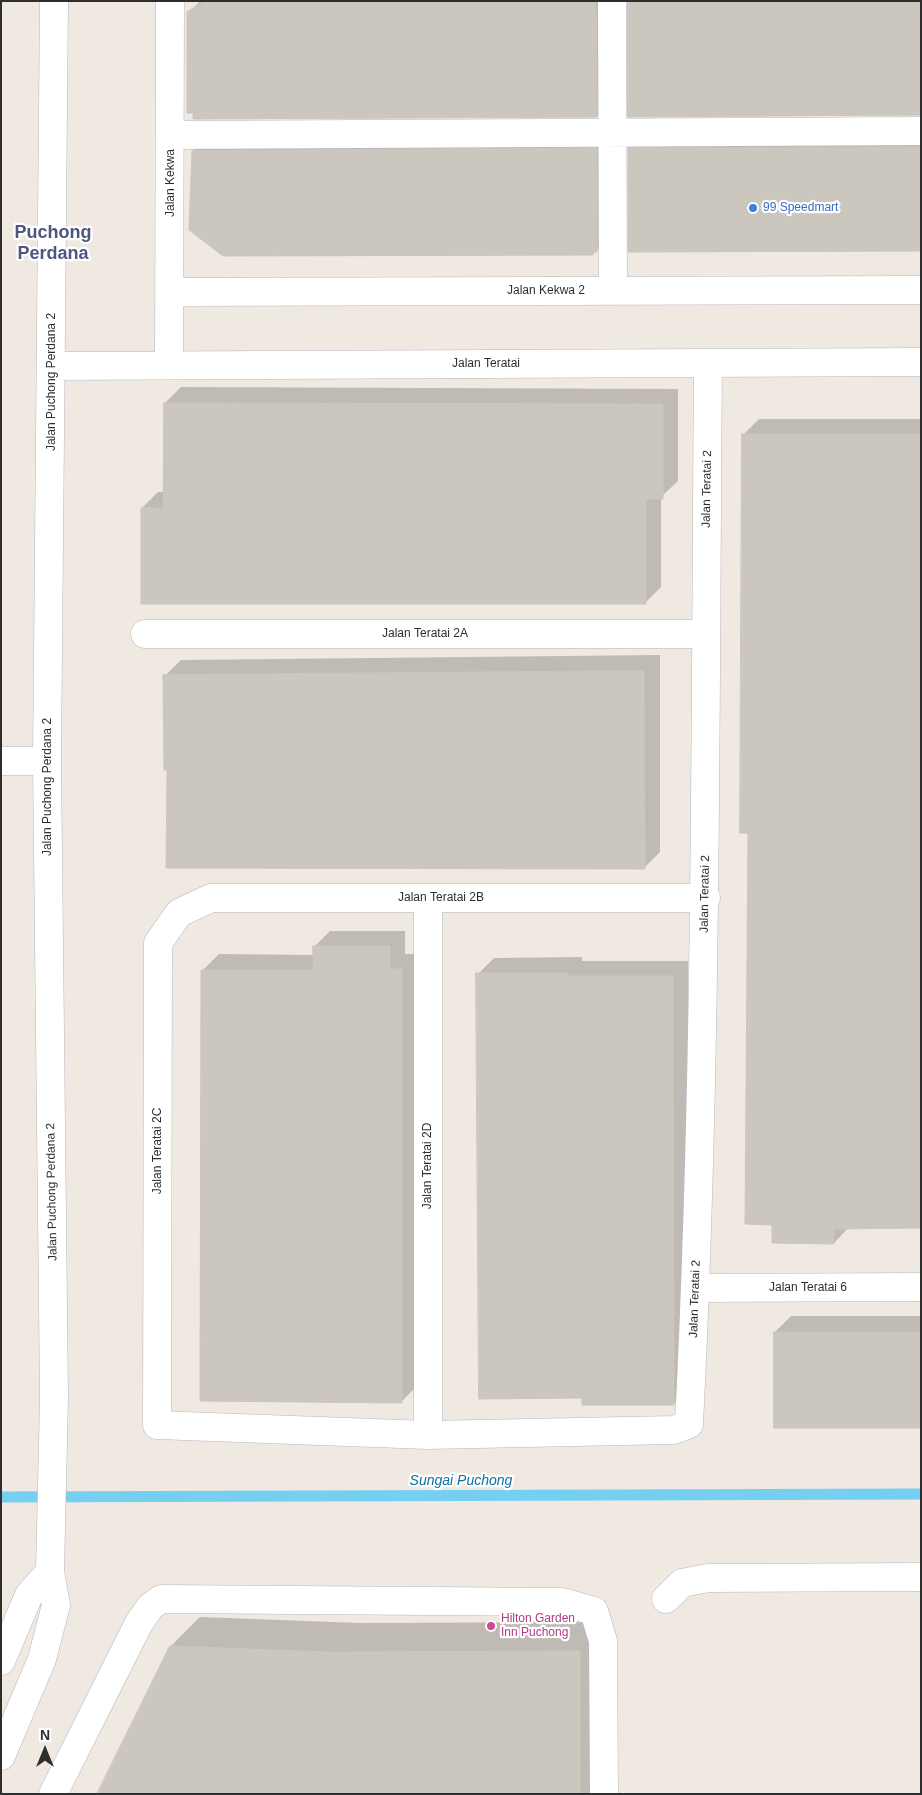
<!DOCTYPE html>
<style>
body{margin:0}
#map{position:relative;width:922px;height:1795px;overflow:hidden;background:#efe9e1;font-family:Helvetica,sans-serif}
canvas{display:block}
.frame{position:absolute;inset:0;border:2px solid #2e2e2e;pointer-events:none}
.north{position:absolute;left:20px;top:1725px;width:50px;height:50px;-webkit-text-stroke:4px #fff;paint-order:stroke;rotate:0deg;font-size:14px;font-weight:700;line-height:20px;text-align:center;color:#2e2e2e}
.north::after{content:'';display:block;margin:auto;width:18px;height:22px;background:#2e2e2e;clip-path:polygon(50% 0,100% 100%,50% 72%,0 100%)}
</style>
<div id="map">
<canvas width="922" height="1795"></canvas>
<div class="frame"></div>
<div class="north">N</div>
</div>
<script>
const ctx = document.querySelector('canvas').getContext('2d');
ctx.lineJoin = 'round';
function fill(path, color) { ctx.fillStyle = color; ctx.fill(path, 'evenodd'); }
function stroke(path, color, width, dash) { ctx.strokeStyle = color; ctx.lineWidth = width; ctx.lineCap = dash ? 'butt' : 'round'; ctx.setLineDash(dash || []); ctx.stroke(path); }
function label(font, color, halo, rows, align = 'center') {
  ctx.font = font + ' Helvetica,sans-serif'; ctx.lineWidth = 4.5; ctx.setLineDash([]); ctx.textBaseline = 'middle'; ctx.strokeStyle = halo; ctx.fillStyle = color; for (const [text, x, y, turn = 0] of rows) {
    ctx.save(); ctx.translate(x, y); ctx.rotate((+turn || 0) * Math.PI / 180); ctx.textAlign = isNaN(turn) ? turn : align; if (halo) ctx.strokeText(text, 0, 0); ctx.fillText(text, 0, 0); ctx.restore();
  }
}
fill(new Path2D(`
 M200 1H618V94L596 116 189 13Z
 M921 125V249L629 149 652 126Z
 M619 126 620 227 593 254 193 151 216 128Z
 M181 387 678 389V481L661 497V587L645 603 142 508 158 492H165V403Z
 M759 419H921V1227H849L834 1243 773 1224 749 832 743 435Z
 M660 655V852L644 868 168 769 165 676 181 660Z
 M330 931H405V954H417V1386L401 1402 203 970 219 954 314 955V947Z
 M582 957V961H688L690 1387 674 1403 583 1397 478 974 494 958Z
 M791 1316H921V1427L775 1332Z
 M200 1617 360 1623 609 1622V1794H99L171 1646Z`), '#0003');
stroke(new Path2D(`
 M1 1497 921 1494`), '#75cff0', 11);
const building = new Path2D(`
 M206 1H596L597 117 193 119V113H187V12Z
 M628 1H921V115L628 117Z
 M921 147V251L628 252V148Z
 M597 148V252H593V255L223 256 189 230 192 151Z
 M164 403 663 404V499H646V604H141V508H163Z
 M742 434H921V1228L834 1229V1244L772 1243V1225L745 1224 748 833H740Z
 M644 671 645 869 166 868 167 770H164L163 675Z
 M313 946H390V969H402V1403L200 1401 201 970H313Z
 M476 973H567V976H673L674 1405H582V1398L479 1399Z
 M774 1332H921V1428H774Z
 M170 1646 329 1652 580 1651V1794H97Z`);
fill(building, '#cbc7bf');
stroke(building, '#cbc5ba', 1);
const minor = new Path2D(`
 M612 1 613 291
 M171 135 921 131
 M171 292 921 290
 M169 365 170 1
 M52 366 921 362
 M145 634H706
 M1 761H47
 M428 898V1435
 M706 898H211L179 913 158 943 157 1425 428 1435 674 1430 689 1424C707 1071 705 717 708 363
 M696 1288 921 1287
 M666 1599 682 1583 708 1578 921 1577
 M1 1661 29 1595 50 1572
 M1 1756 42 1659 56 1605 50 1572 54 1398 47 761 54 1
 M53 1794 139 1623 150 1607 161 1599 562 1602 594 1611 603 1641 604 1794`);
stroke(minor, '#b4b7c1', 29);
stroke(minor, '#fff', 28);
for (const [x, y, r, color] of [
 [753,208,5,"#3f7fe0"],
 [491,1626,5,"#d1479c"]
]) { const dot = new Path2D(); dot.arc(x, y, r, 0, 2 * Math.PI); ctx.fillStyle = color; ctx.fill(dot); stroke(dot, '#fff', 2); }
label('12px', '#2e2e2e', '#fff', [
 ["Jalan Kekwa",171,183,-90],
 ["Jalan Kekwa 2",546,291],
 ["Jalan Teratai",486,364],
 ["Jalan Puchong Perdana 2",52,382,-90],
 ["Jalan Teratai 2",707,489,-89],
 ["Jalan Teratai 2A",425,634],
 ["Jalan Puchong Perdana 2",48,787,-90],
 ["Jalan Teratai 2",705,894,-89],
 ["Jalan Teratai 2B",441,898],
 ["Jalan Teratai 2C",158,1151,-90],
 ["Jalan Teratai 2D",428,1166,-90],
 ["Jalan Puchong Perdana 2",52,1192,-91],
 ["Jalan Teratai 6",808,1288],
 ["Jalan Teratai 2",695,1299,-88]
]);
label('12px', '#366cbe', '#fff', [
 ["99 Speedmart",763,208]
], 'left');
label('12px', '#b23c85', '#fff', [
 ["Hilton Garden",501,1619],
 ["Inn Puchong",501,1633]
], 'left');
label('italic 14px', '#0d6fa3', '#fff', [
 ["Sungai Puchong",461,1481]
]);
label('bold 18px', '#4d5680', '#fff', [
 ["Puchong",53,233],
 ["Perdana",53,254]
]);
</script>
